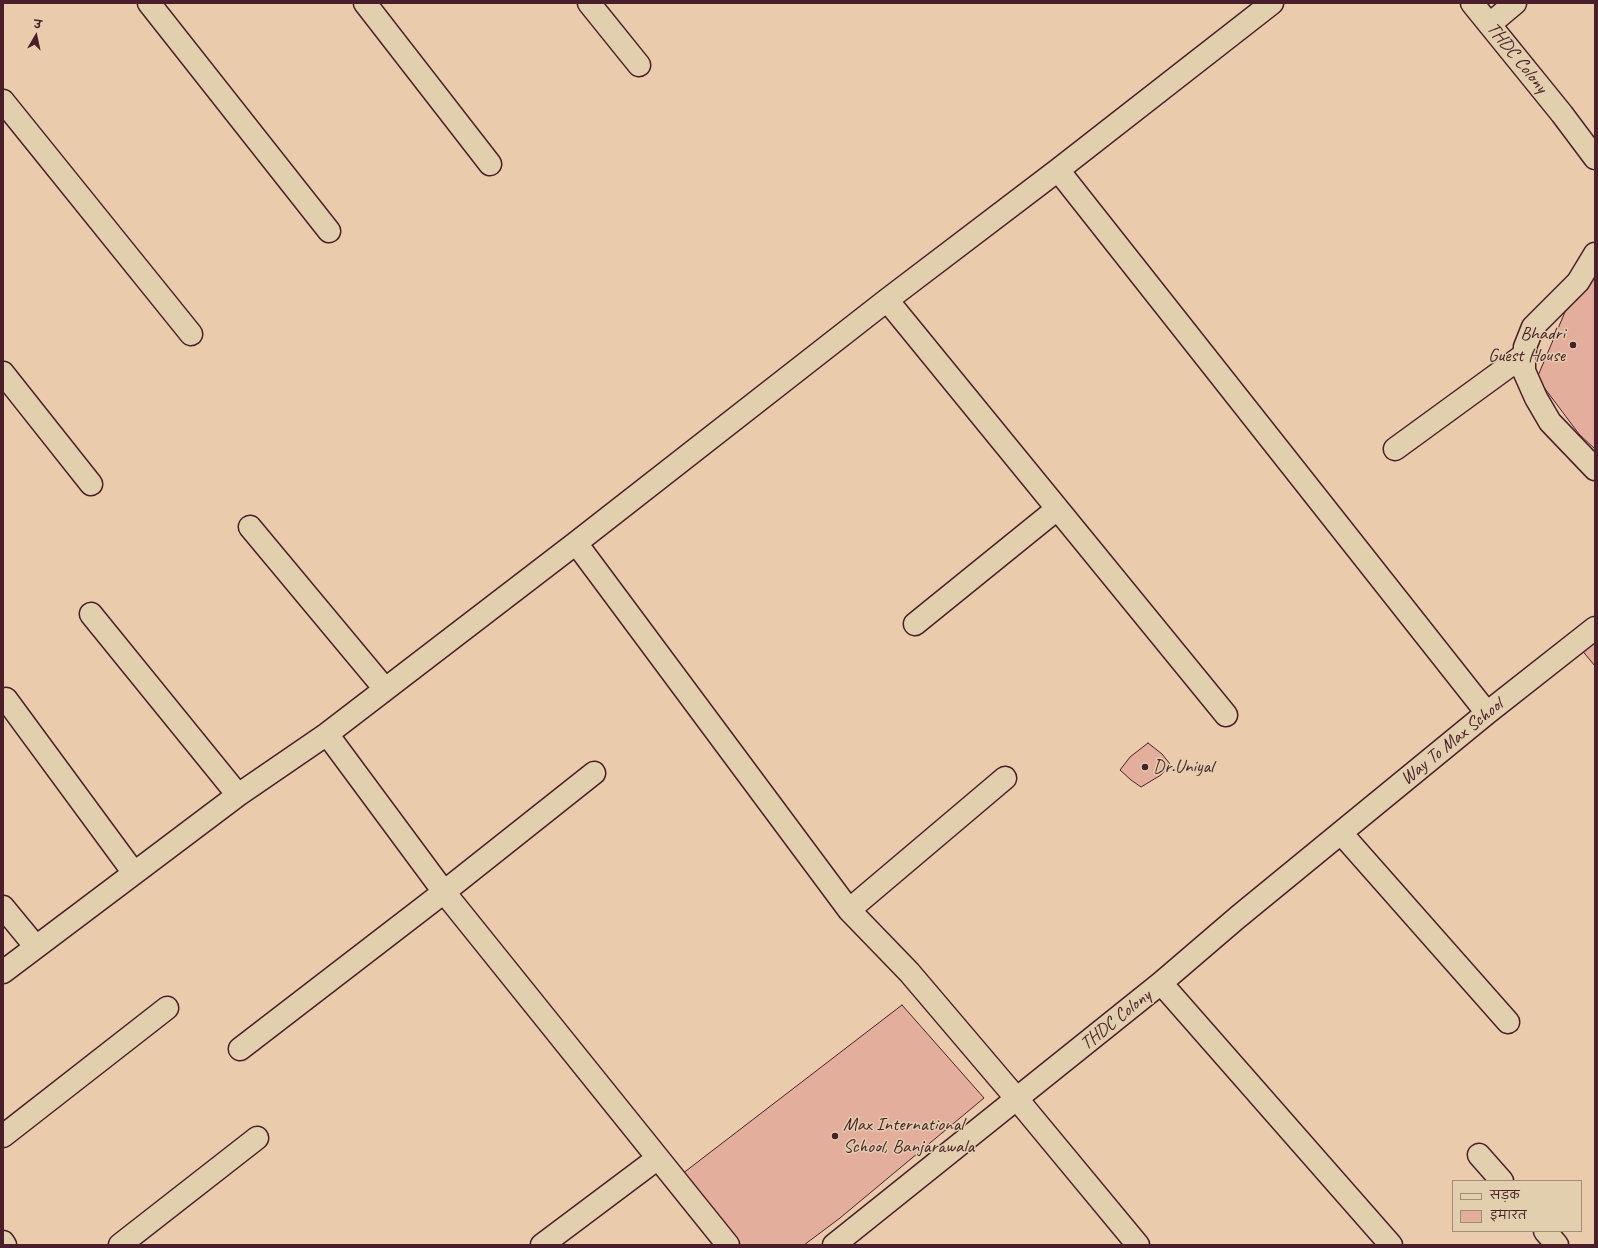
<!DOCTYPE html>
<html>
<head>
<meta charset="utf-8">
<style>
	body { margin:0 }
	#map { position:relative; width:1598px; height:1248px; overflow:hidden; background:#eaccad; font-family:Caveat,"Playpen Sans Deva",sans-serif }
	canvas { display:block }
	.frame { position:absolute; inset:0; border:4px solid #4a1f2b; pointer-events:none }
	.legend { position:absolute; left:1452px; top:1180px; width:130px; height:52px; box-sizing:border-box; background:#e2cfad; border:1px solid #a58979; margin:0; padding:5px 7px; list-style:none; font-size:12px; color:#4a1f2b }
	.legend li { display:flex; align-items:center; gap:8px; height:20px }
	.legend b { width:20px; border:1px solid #a58979 }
	.north { position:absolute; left:16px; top:16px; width:40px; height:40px; -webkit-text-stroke:3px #e2cfad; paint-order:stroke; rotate:9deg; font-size:11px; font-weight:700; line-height:16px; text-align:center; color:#4a1f2b }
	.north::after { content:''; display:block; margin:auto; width:14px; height:18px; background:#4a1f2b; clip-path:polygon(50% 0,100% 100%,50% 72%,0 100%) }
</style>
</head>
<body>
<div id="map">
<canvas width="1598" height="1248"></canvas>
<div class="frame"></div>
<ul class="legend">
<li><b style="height:5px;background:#e2cfad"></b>सड़क</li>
<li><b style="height:11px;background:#e3ae9c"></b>इमारत</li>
</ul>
<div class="north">उ</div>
</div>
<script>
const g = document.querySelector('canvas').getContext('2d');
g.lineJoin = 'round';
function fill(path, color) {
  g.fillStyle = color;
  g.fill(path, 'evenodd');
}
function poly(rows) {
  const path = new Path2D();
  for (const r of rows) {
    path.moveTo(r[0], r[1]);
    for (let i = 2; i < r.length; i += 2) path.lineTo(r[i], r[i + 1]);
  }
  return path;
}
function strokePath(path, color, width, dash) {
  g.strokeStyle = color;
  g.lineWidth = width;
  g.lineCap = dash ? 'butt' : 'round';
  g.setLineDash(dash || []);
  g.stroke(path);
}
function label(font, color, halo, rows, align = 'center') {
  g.font = font + ' Caveat,sans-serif';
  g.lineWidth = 3;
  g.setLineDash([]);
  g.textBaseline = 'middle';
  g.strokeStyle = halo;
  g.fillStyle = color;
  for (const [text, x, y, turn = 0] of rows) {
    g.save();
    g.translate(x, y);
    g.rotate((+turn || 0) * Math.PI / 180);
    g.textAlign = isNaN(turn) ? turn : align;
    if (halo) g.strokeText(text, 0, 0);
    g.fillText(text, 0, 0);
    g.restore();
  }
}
const building = poly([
	[1595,276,1595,449,1579,434,1537,378,1565,312,1595,276],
	[1595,637,1595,666,1580,648,1595,637],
	[1148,743,1162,754,1170,764,1161,775,1141,787,1131,780,1120,770,1130,757,1148,743],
	[902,1005,984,1098,840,1218,804,1245,733,1245,682,1174,902,1005]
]);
const minor = poly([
	[149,3,329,231],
	[365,3,490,164],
	[589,3,639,65],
	[1490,24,1515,3],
	[3,101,191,334],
	[1058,170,1487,713],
	[887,300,1226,715],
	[3,373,91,484],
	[1395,449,1524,355],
	[250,527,385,689],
	[576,543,849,910,909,972,1017,1099,1138,1245],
	[91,614,238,795],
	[915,624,1057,509],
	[6,699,134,873],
	[327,734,444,892,728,1245],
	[1341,833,1508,1022],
	[3,907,36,947],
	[849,910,1005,778],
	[3,972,238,795,327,734,576,543,887,300,1058,170,1272,3],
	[1161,983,1391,1245],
	[240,1049,444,892,594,773],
	[3,1136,167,1008],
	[1479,1155,1502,1181],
	[1545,1231,1557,1245],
	[3,1242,5,1245],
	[120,1245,257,1138],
	[542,1245,658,1158],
	[834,1245,1161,983,1238,917,1487,713,1595,628]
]);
const tertiary = poly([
	[1472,3,1562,114,1595,158],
	[1595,254,1578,282,1533,327,1525,347,1524,362,1524,371,1536,398,1550,422,1595,469]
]);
const markers = [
	[1573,345,4,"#4a1f2b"],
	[1145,767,4,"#4a1f2b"],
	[835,1136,4,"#4a1f2b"]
];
const streetNames = [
	["THDC Colony",1517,58,51],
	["Way To Max School",1452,742,-39],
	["THDC Colony",1116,1020,-39]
];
const poiNames = [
	["Bhadri",1565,334,"right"],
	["Guest House",1565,356,"right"],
	["Dr.Uniyal",1153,767],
	["Max International",843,1125],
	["School, Banjarawala",843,1147]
];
fill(building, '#e3ae9c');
strokePath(building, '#4a1f2b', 1);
strokePath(minor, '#4a1f2b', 25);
strokePath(tertiary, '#4a1f2b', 25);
strokePath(minor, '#e2cfad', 22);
strokePath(tertiary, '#e2cfad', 22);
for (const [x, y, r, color] of markers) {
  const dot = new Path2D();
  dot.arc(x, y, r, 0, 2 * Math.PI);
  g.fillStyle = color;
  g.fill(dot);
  strokePath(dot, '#e2cfad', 1.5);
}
label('19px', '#4a1f2b', '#e2cfad', streetNames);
label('19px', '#4a1f2b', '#e2cfad', poiNames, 'left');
</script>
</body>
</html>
